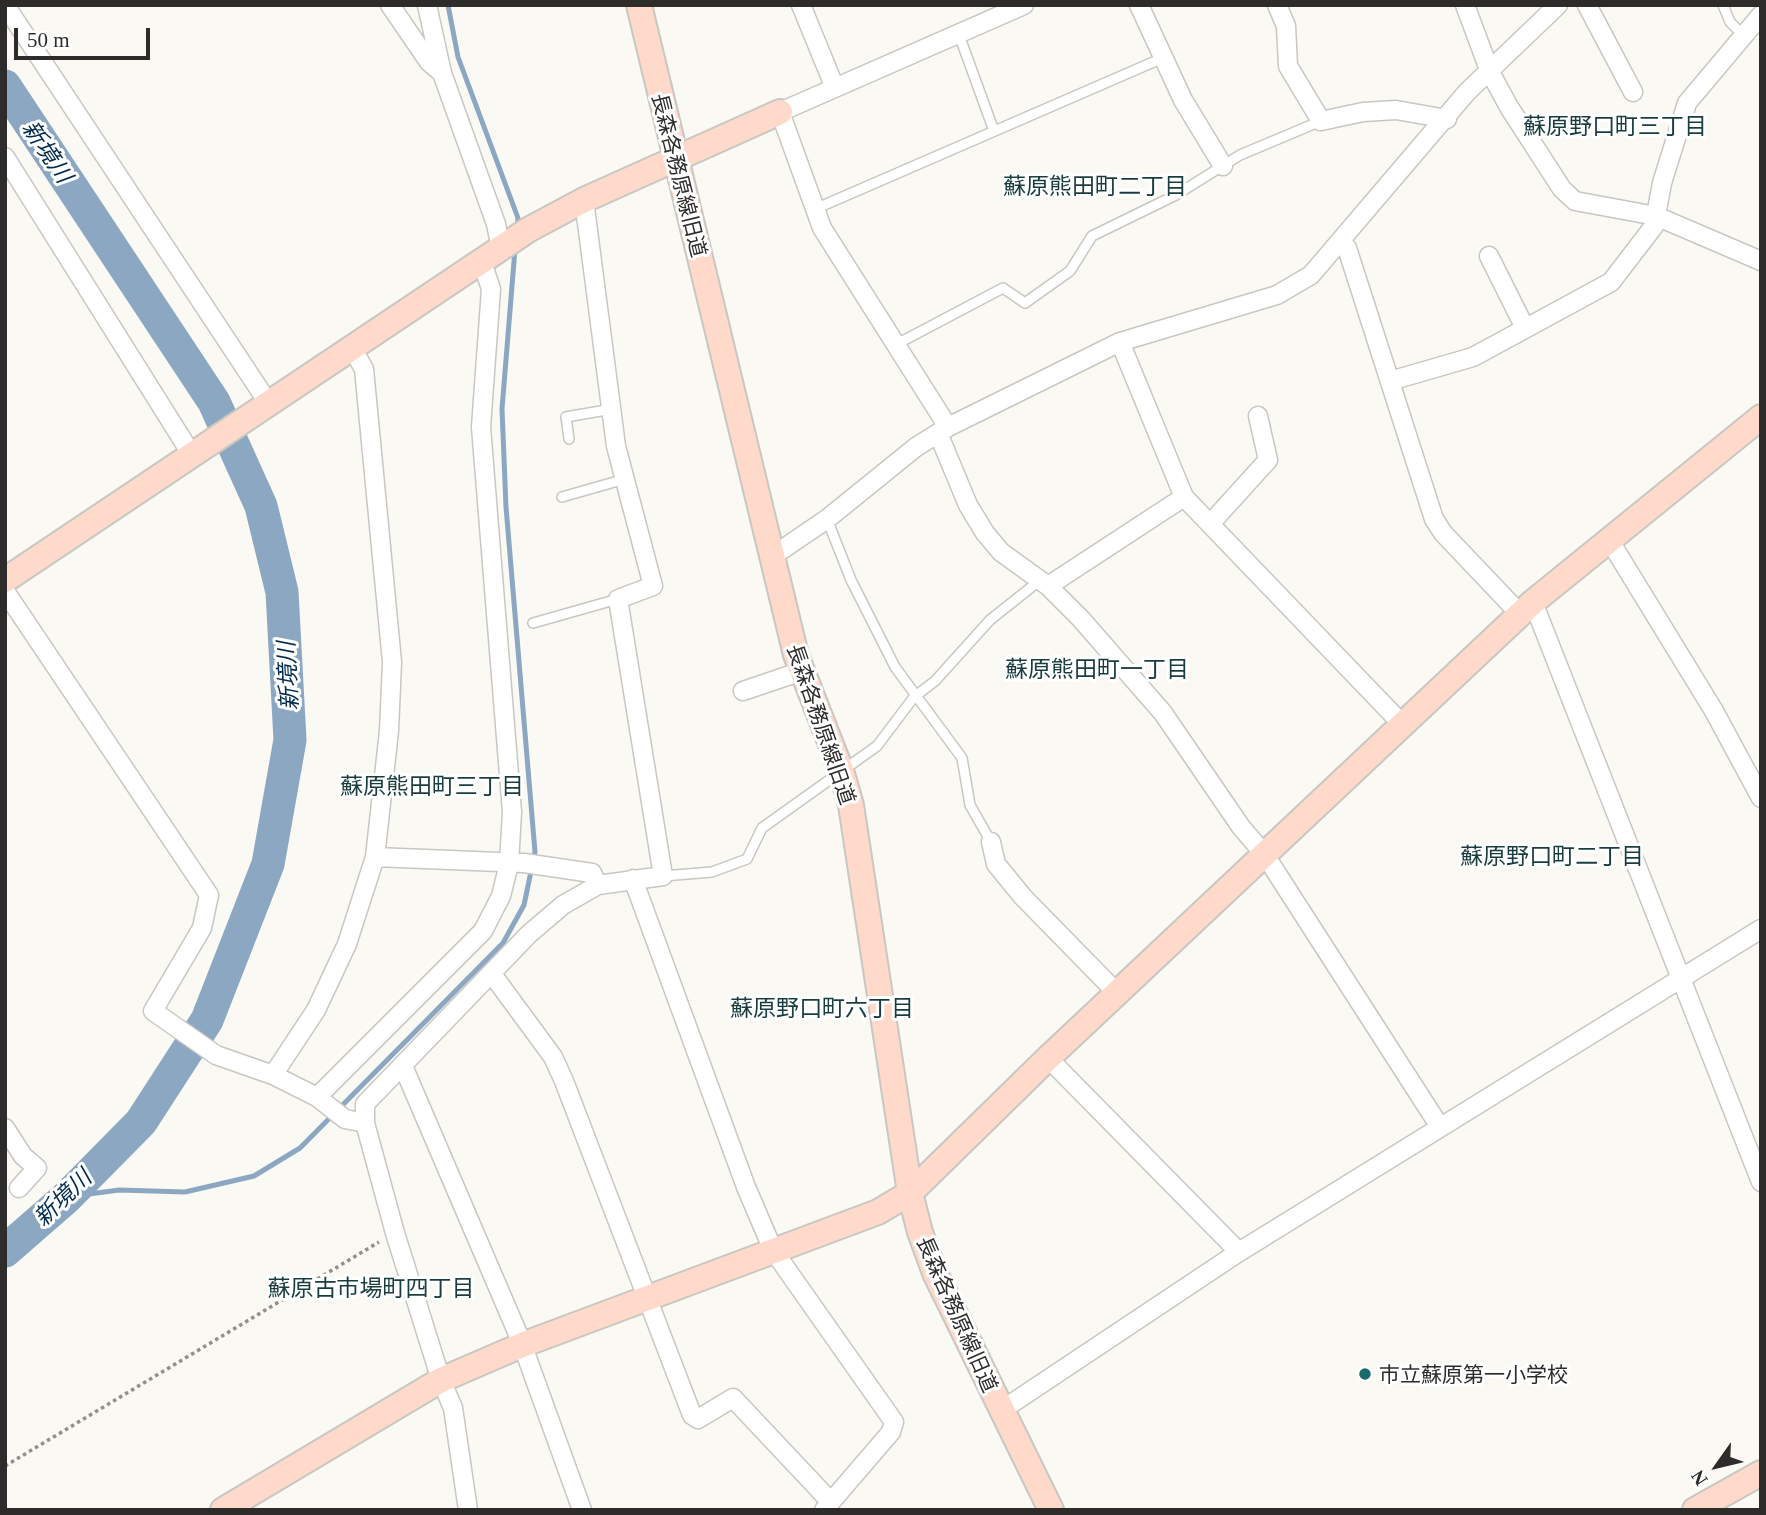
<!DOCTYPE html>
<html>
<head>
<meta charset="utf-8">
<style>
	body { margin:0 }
	#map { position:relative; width:1766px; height:1515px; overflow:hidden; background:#faf9f4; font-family:Georgia,serif }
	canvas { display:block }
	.frame { position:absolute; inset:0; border:7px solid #2d2c2b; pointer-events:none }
	.north { position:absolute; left:1682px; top:1431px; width:70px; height:70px; -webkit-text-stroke:5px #fff; paint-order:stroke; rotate:236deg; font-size:19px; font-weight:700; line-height:28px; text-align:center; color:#2d2c2b }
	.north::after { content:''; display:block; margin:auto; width:24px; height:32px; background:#2d2c2b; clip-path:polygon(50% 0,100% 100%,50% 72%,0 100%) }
	.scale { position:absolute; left:14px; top:28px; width:136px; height:32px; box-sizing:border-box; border:4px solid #2d2c2b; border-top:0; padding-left:9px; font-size:21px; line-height:24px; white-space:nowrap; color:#2d2c2b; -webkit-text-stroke:5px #fff; paint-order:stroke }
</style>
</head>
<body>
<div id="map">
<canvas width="1766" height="1515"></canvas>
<div class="frame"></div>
<div class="north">N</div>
<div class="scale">50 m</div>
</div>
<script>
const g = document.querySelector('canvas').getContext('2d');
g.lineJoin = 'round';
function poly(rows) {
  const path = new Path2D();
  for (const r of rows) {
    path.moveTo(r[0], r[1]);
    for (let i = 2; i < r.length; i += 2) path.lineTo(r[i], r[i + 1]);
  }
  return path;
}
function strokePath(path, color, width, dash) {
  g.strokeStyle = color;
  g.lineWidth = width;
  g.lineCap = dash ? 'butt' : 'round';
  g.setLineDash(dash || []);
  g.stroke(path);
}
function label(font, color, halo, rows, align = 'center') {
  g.font = font + ' Georgia,"Noto Sans JP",serif';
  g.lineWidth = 6;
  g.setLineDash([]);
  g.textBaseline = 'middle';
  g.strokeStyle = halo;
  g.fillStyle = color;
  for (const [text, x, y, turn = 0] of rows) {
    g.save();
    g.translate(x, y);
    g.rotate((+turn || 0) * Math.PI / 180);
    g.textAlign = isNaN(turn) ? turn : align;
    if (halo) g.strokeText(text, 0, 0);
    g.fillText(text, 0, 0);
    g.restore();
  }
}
const stream = poly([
	[448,5,458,57,518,218,517,228],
	[67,1197,119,1190,185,1192,254,1176,300,1148,503,943,524,905,535,852,506,507,502,409,515,249]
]);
const river = poly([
	[5,86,214,402,261,506,282,592,290,740,268,864,207,1020,141,1122,67,1197,5,1251]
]);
const path = poly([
	[5,1466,379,1242]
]);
const lane = poly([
	[1723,5,1730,22,1744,36],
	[958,32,994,131],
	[815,209,1165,57],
	[895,345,1003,288,1025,303,1070,271,1092,236,1176,195,1240,155,1321,121],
	[569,439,566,417,612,409],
	[562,497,625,479],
	[827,519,851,580,895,667,962,758,970,805,991,842],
	[533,623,618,599],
	[663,876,712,872,747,859,762,828,877,746,914,697,935,681,990,620,1039,581]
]);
const street = poly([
	[5,5,269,404],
	[390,5,429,62,442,73,427,5],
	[801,5,835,88],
	[1139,5,1183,100,1223,166],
	[1277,5,1286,26,1288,66,1321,121,1363,112,1396,110,1447,119],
	[1465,5,1490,72,1509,107,1562,189,1575,201,1656,216,1761,261],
	[1587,5,1633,92],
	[442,73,496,224,501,249],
	[5,157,192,455],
	[1341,243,1347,248,1434,519,1443,533,1520,614],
	[1489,256,1525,328],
	[1120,342,1184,497,1402,724],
	[1390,381,1473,357,1611,282,1654,226,1662,183,1687,103,1761,15],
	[948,427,822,228,780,112,1024,5],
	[938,433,968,505,985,533,1001,552,1048,586,1081,619,1163,713,1241,827,1265,855,1440,1127],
	[1210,524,1268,460,1258,416],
	[1608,538,1714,711,1761,798],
	[770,553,780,551,827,519,916,447,948,427,1120,342,1277,295,1311,275,1467,92,1558,5],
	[1048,586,1184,497],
	[5,591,209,895,202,928,153,1011,216,1055,273,1075,317,1097,345,1119,365,1123],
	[1533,602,1761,1182],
	[743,691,802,671],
	[991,842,996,864,1023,897,1117,993],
	[375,857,524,863,592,873,598,885],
	[633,879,746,1187,773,1250,894,1422,891,1432,824,1510],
	[492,974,553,1057,564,1081,692,1415,698,1419,733,1398,830,1501],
	[1048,1058,1239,1252],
	[403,1066,521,1341,582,1510],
	[273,1075,316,1010,347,944,375,857,389,731,392,662,364,369,352,348],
	[317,1097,483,931,501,896,509,864,512,812,481,427,491,289,482,262],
	[5,1128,23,1156,37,1168,19,1188],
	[1002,1410,1239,1252,1761,929],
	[468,1510,453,1408,441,1380,395,1233,365,1123,365,1104,529,934,563,905,598,885,663,876,618,599,653,586,616,446,584,200]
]);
const secondary = poly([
	[639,5,796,655,841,770,851,805,910,1193,920,1232,935,1273,1051,1510],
	[5,580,528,230,584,200,780,112],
	[223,1510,441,1380,522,1345,878,1212,910,1193,1048,1058,1533,602,1761,417],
	[1695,1510,1761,1473]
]);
const markers = [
	[1365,1374,7,"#1c696e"]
];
const streetNames = [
	["長森各務原線旧道",680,175,76],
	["長森各務原線旧道",822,724,71],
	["長森各務原線旧道",958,1314,66]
];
const poiNames = [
	["市立蘇原第一小学校",1379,1374]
];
const neighbourhoodNames = [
	["蘇原野口町三丁目",1615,125],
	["蘇原熊田町二丁目",1095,185],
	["蘇原熊田町一丁目",1097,668],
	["蘇原熊田町三丁目",432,785],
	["蘇原野口町二丁目",1552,855],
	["蘇原野口町六丁目",822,1007],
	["蘇原古市場町四丁目",371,1287]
];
const waterNames = [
	["新境川",48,151,56],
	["新境川",287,676,-93],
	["新境川",62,1197,-44]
];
strokePath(stream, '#8ca7c1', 5);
strokePath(river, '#8ca7c1', 33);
strokePath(lane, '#c8c7c2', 12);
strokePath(street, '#c8c7c2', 21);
strokePath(secondary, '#c8c7c2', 28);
strokePath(path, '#908f8c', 3.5, [3.5, 3.5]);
strokePath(lane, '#fff', 9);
strokePath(street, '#fff', 18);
strokePath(secondary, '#ffd9ca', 24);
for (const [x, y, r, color] of markers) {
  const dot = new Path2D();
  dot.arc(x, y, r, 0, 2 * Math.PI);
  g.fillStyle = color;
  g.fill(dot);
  strokePath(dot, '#fff', 2.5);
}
label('21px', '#2d2c2b', '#fff', streetNames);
label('21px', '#2d2c2b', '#fff', poiNames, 'left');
label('23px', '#193c3e', '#fff', neighbourhoodNames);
label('italic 23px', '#002b4e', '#fff', waterNames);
</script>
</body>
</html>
